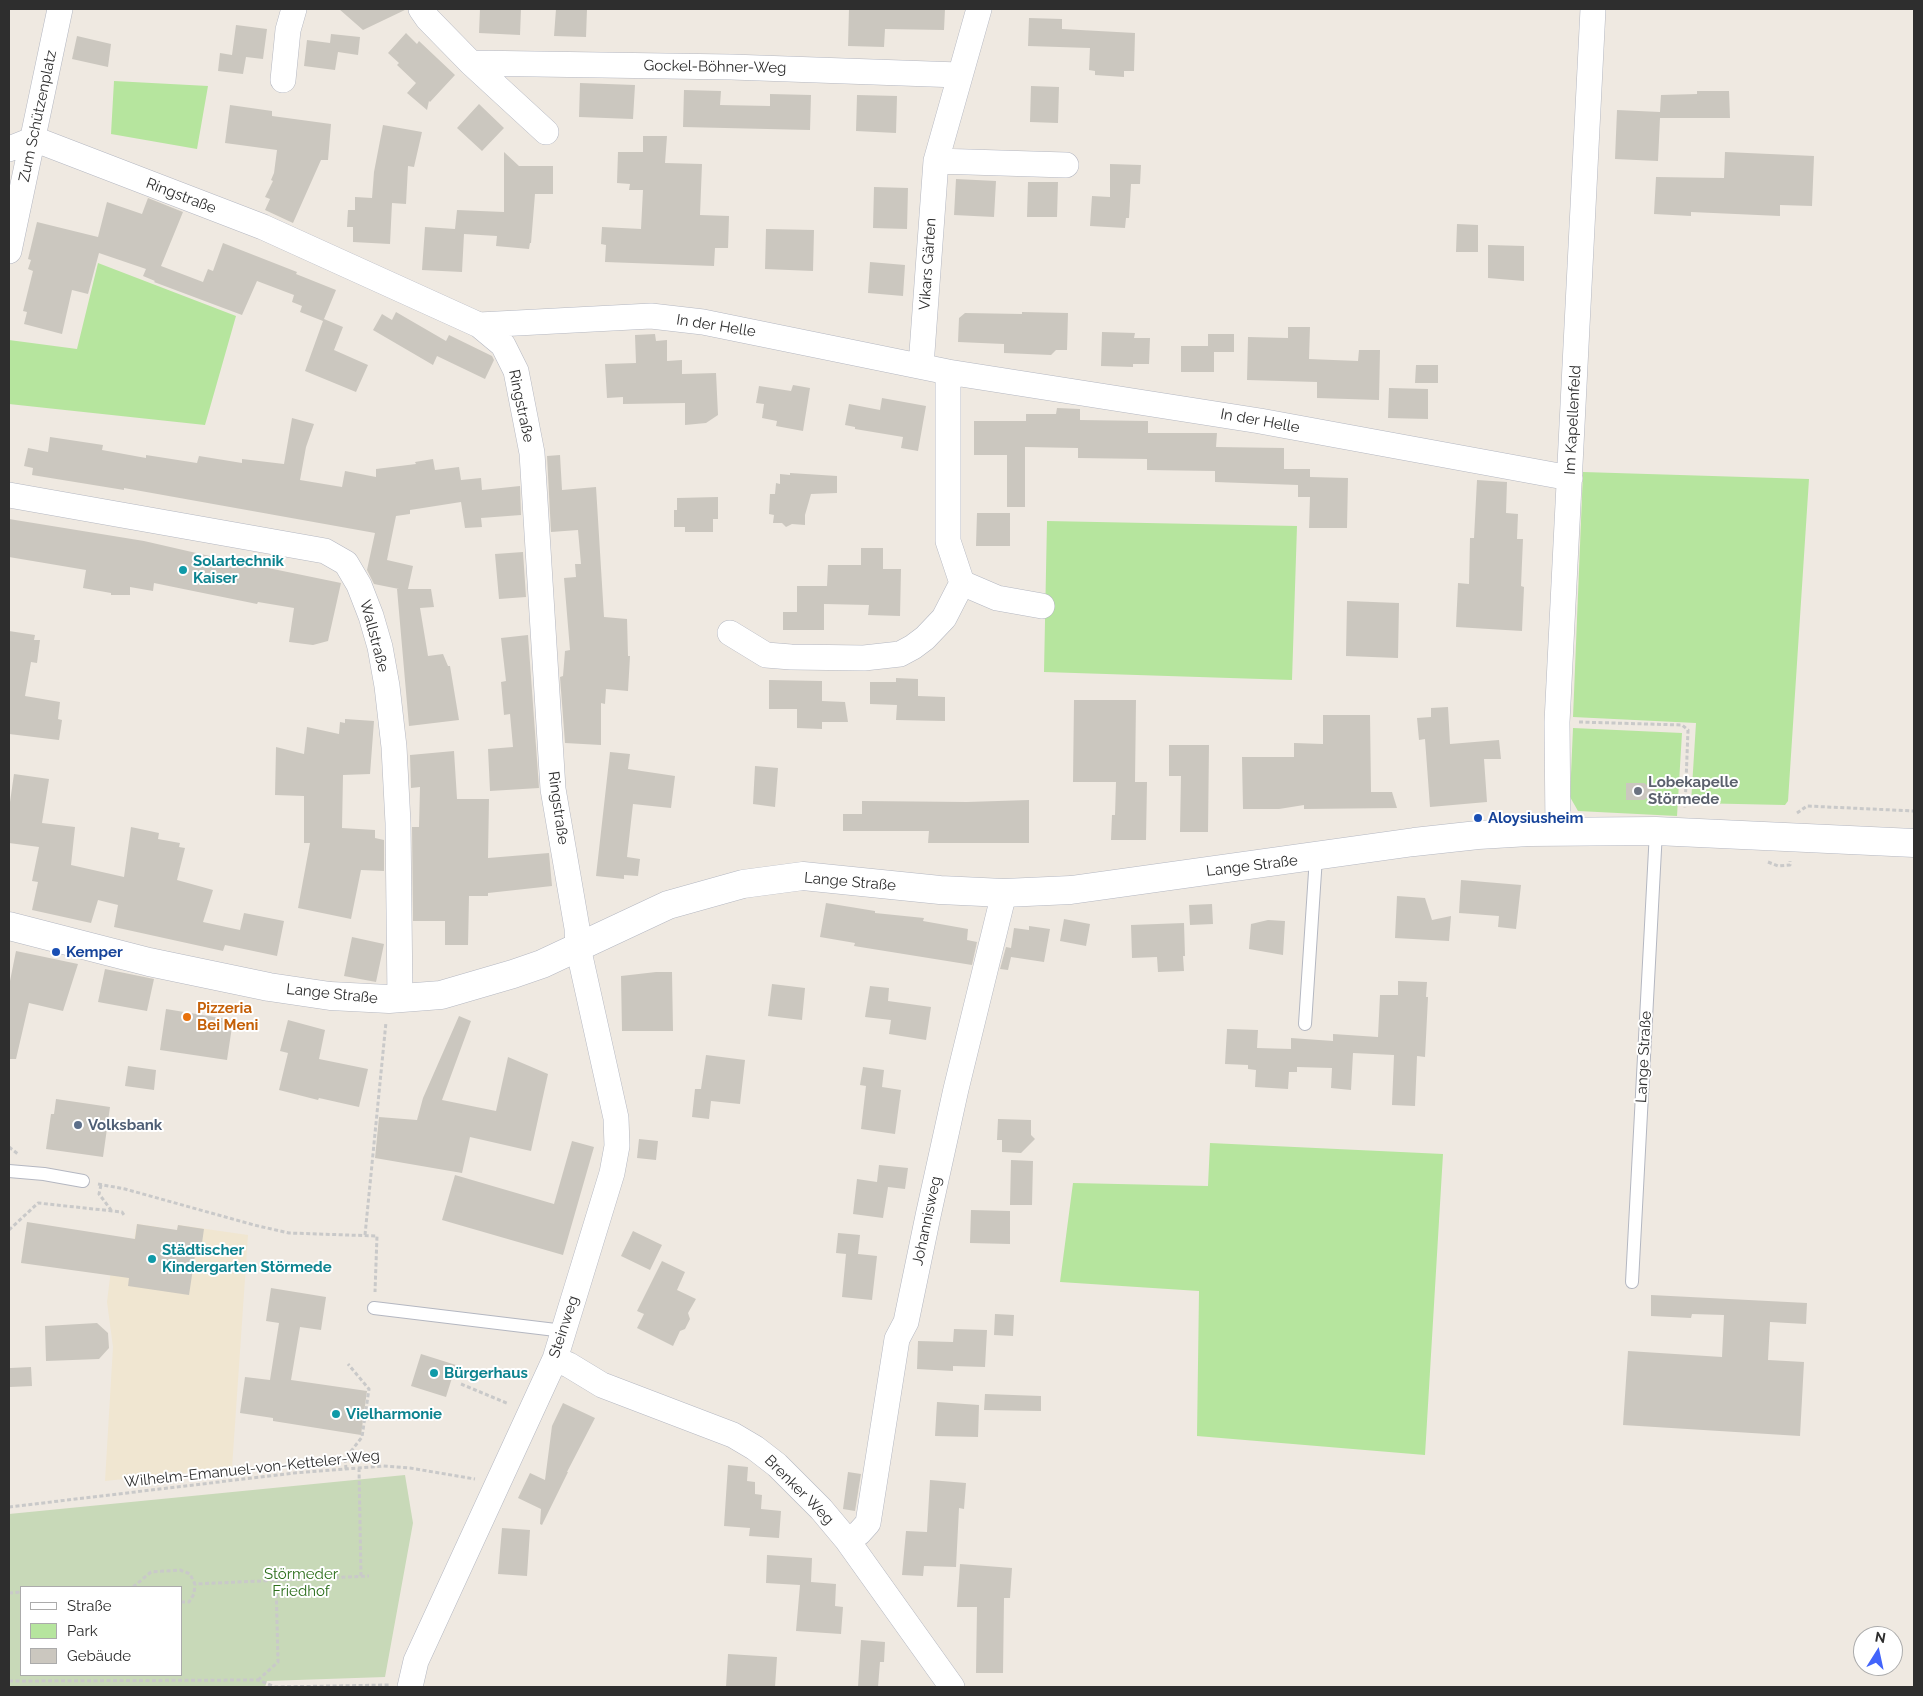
<!DOCTYPE html>
<html>
<head>
<meta charset="utf-8">
<style>
	body { margin:0 }
	#map { position:relative; width:1923px; height:1696px; overflow:hidden; background:#efe9e1; font-family:Raleway,sans-serif }
	canvas { display:block }
	.frame { position:absolute; inset:0; border:10px solid #2e2e2e; pointer-events:none }
	.legend { position:absolute; left:20px; top:1586px; width:162px; height:90px; box-sizing:border-box; background:#fff; border:1px solid #ababab; margin:0; padding:6px 9px; list-style:none; font-size:15px; color:#2e2e2e }
	.legend li { display:flex; align-items:center; gap:10px; height:25px }
	.legend b { width:25px; border:1px solid #ababab }
	.north { position:absolute; left:1853px; top:1626px; width:50px; height:50px; box-sizing:border-box; background:#fff; border:1px solid #ababab; border-radius:50%; rotate:10deg; font-size:14px; font-weight:700; line-height:20px; text-align:center; color:#2e2e2e }
	.north::after { content:''; display:block; margin:auto; width:18px; height:22px; background:#4264fb; clip-path:polygon(50% 0,100% 100%,50% 72%,0 100%) }
</style>
</head>
<body>
<div id="map">
<canvas width="1923" height="1696"></canvas>
<div class="frame"></div>
<ul class="legend">
<li><b style="height:6px;background:#fff"></b>Straße</li>
<li><b style="height:14px;background:#b6e59e"></b>Park</li>
<li><b style="height:14px;background:#cbc7bf"></b>Gebäude</li>
</ul>
<div class="north">N</div>
</div>
<script>
const g = document.querySelector('canvas').getContext('2d');
g.lineJoin = 'round';
function fill(path, color) {
  g.fillStyle = color;
  g.fill(path, 'evenodd');
}
function poly(rows) {
  const path = new Path2D();
  for (const r of rows) {
    path.moveTo(r[0], r[1]);
    for (let i = 2; i < r.length; i += 2) path.lineTo(r[i], r[i + 1]);
  }
  return path;
}
function strokePath(path, color, width, dash) {
  g.strokeStyle = color;
  g.lineWidth = width;
  g.lineCap = dash ? 'butt' : 'round';
  g.setLineDash(dash || []);
  g.stroke(path);
}
function label(font, color, halo, rows, align = 'center') {
  g.font = font + ' Raleway,sans-serif';
  g.lineWidth = 4;
  g.setLineDash([]);
  g.textBaseline = 'middle';
  g.strokeStyle = halo;
  g.fillStyle = color;
  for (const [text, x, y, turn = 0] of rows) {
    g.save();
    g.translate(x, y);
    g.rotate((+turn || 0) * Math.PI / 180);
    g.textAlign = isNaN(turn) ? turn : align;
    if (halo) g.strokeText(text, 0, 0);
    g.fillText(text, 0, 0);
    g.restore();
  }
}
const education = poly([
	[137,1224,158,1227,176,1238,178,1225,248,1235,232,1468,105,1481,113,1347,107,1302,115,1237,134,1240]
]);
const green = poly([
	[114,81,208,86,197,149,111,134],
	[98,263,236,316,205,425,9,404,9,340,77,349],
	[1583,472,1809,479,1788,801,1785,805,1691,803,1696,723,1573,717],
	[1047,521,1297,526,1292,680,1044,672],
	[1573,728,1682,733,1677,816,1578,811,1570,797],
	[1210,1143,1443,1154,1425,1455,1197,1436,1199,1291,1060,1282,1073,1183,1208,1186]
]);
const cemetery = poly([
	[405,1475,413,1523,385,1677,267,1681,265,1687,9,1687,9,1514],
	[21,1587,181,1587,181,1675,21,1675]
]);
const building = poly([
	[339,9,407,9,363,30],
	[480,9,521,9,520,35,479,33],
	[556,9,587,9,586,37,554,36],
	[849,9,945,9,944,30,885,29,884,47,848,46],
	[1029,18,1062,19,1062,29,1135,33,1134,71,1124,71,1124,77,1095,75,1095,71,1089,70,1090,48,1028,46],
	[236,25,267,29,263,59,246,57,243,74,218,71,220,53,232,55],
	[406,33,417,44,419,41,455,75,430,102,429,101,427,110,407,93,416,83,397,65,399,63,388,53],
	[331,34,360,37,358,55,338,52,335,70,304,66,307,40,330,43],
	[77,36,111,44,108,67,72,59],
	[580,83,635,85,633,119,579,117],
	[1031,86,1059,87,1058,123,1030,122],
	[684,90,721,91,720,105,770,106,770,94,811,95,810,130,683,127],
	[1697,91,1729,91,1730,118,1660,118,1658,161,1615,159,1617,110,1660,112,1661,95,1697,94],
	[857,95,897,96,896,133,856,131],
	[479,104,504,128,482,151,457,128],
	[230,105,272,111,272,116,331,124,328,160,321,160,293,223,265,210,270,199,265,197,273,181,271,180,274,173,277,150,225,143],
	[383,125,422,132,414,167,408,166,406,204,392,203,390,244,353,242,353,227,347,227,348,210,355,210,355,197,372,198,374,172],
	[643,136,667,136,665,163,702,164,700,215,729,216,728,248,715,248,714,266,605,262,606,245,601,244,602,227,641,229,643,190,629,190,630,184,617,183,618,152,643,152],
	[504,152,519,166,553,166,553,194,535,194,531,243,530,243,529,249,496,246,497,236,464,234,462,272,422,270,425,227,455,229,457,210,504,212],
	[1725,152,1814,156,1812,206,1780,205,1780,216,1691,212,1691,216,1654,214,1656,177,1724,178],
	[1110,164,1141,165,1140,184,1131,184,1129,218,1126,218,1125,228,1090,226,1092,196,1110,197],
	[956,179,996,181,994,217,954,215],
	[1028,182,1058,182,1057,217,1027,217],
	[874,187,908,188,907,229,873,228],
	[148,198,183,212,161,266,203,282,208,269,213,271,223,243,297,272,296,274,336,290,324,319,343,327,334,350,368,365,356,392,305,371,323,321,300,312,302,306,292,302,294,295,257,281,242,315,154,282,155,281,143,276,146,269,99,253,88,294,72,290,62,334,24,324,27,312,23,311,33,271,28,269,31,260,28,259,37,222,98,237,107,202,142,214],
	[1457,224,1478,225,1478,252,1456,252],
	[766,229,814,230,813,271,765,269],
	[1488,245,1524,246,1524,281,1488,278],
	[870,262,905,265,903,296,868,293],
	[396,312,446,341,449,335,492,356,494,360,485,379,437,356,433,365,373,330,382,314,392,320],
	[1022,312,1068,313,1067,350,1056,350,1051,355,1004,353,1004,344,958,342,959,318,965,313,1022,314],
	[1288,327,1310,327,1309,359,1358,361,1359,350,1380,350,1379,400,1317,398,1317,382,1247,380,1248,337,1288,338],
	[1102,332,1135,333,1134,338,1150,338,1149,364,1133,364,1133,367,1101,366],
	[655,334,656,341,667,340,667,361,682,360,682,374,716,373,718,415,706,423,685,425,685,403,623,404,623,397,607,398,605,364,636,363,635,335],
	[1208,334,1234,334,1234,352,1214,352,1214,372,1181,372,1181,346,1208,346],
	[1416,365,1438,365,1438,383,1415,383],
	[793,385,810,388,803,431,776,426,777,421,762,418,764,404,756,403,759,386,791,391],
	[1389,388,1428,389,1428,419,1388,418],
	[882,398,926,406,918,451,901,448,903,437,855,429,855,427,845,425,849,404,880,410],
	[1057,408,1080,409,1080,420,1148,421,1148,433,1217,433,1216,447,1284,448,1284,469,1310,469,1310,477,1348,478,1347,528,1309,528,1310,497,1298,497,1298,485,1215,482,1215,471,1147,470,1147,459,1078,458,1078,448,1025,447,1025,507,1007,507,1007,455,974,455,974,421,1026,421,1026,414,1056,414],
	[292,418,314,424,306,447,300,480,342,487,345,471,376,477,376,469,416,464,415,462,433,459,435,470,459,467,461,480,481,478,482,490,520,486,521,515,481,518,482,527,465,528,461,502,410,510,410,514,396,516,387,560,413,566,408,589,431,589,434,607,420,608,428,656,443,654,448,666,450,666,459,720,409,726,397,589,399,589,374,584,367,570,375,533,124,488,124,490,32,475,33,468,24,466,28,448,48,452,50,437,103,445,102,450,146,458,146,455,197,463,199,456,242,463,242,459,284,464],
	[560,455,562,490,596,487,604,617,627,619,628,656,630,656,628,691,606,689,605,704,601,703,601,745,565,743,560,677,563,676,565,651,570,650,564,578,576,577,575,564,581,564,578,530,551,532,547,456],
	[790,473,837,476,837,493,811,494,805,515,805,525,792,524,786,527,782,523,773,523,774,515,769,514,770,494,775,494,776,483,780,484,780,474,790,475],
	[1477,480,1507,482,1506,513,1518,514,1517,539,1523,539,1521,586,1524,587,1522,631,1456,627,1458,583,1469,584,1470,538,1474,538],
	[718,497,718,519,713,519,713,532,685,532,685,527,674,527,674,510,677,510,677,498],
	[977,513,1010,513,1010,546,976,546],
	[9,519,144,541,205,555,341,583,328,641,313,645,289,642,294,608,258,602,257,604,154,583,153,591,130,587,130,595,111,595,111,593,83,588,86,570,9,557],
	[861,548,883,548,883,569,901,569,900,616,868,615,869,605,824,604,824,630,783,630,783,612,797,612,797,586,827,586,828,565,861,565],
	[523,552,526,597,499,599,495,554],
	[1347,601,1399,603,1398,658,1346,656],
	[9,631,35,635,34,640,40,640,37,663,31,662,25,696,60,702,58,719,62,720,59,740,9,734],
	[528,635,539,788,490,791,488,749,513,747,510,714,504,715,501,682,506,681,501,638],
	[896,678,918,679,918,696,945,697,945,721,896,720,897,705,870,704,870,682,896,682],
	[769,680,822,681,822,701,845,702,848,722,822,722,822,729,797,728,797,709,769,709],
	[1074,700,1136,700,1135,782,1147,782,1146,840,1111,840,1112,815,1115,815,1116,782,1073,782],
	[1448,707,1450,744,1499,740,1501,759,1484,759,1487,802,1430,807,1425,739,1419,740,1417,718,1431,717,1431,708],
	[1323,715,1370,715,1371,792,1392,792,1397,808,1304,809,1304,805,1279,809,1243,809,1242,757,1294,757,1294,743,1323,744],
	[345,719,374,721,370,774,343,775,342,828,375,830,375,838,384,840,384,871,361,870,351,919,298,908,310,843,304,843,304,796,275,795,276,747,304,754,307,727,339,734,340,722,345,723],
	[1169,745,1209,745,1208,832,1180,832,1181,776,1169,776],
	[454,751,457,799,489,799,488,858,549,853,552,886,488,893,488,896,469,896,468,945,445,945,445,921,413,921,412,827,419,827,420,787,411,788,410,755],
	[610,752,630,754,628,769,675,776,671,808,633,804,627,857,640,859,638,876,624,875,624,879,596,876],
	[755,766,778,768,775,807,753,804],
	[14,774,49,779,42,823,75,827,71,865,124,877,131,827,159,833,158,839,180,843,179,847,185,848,177,880,213,890,203,922,240,930,244,913,284,921,277,956,225,945,223,951,114,927,118,905,98,900,91,923,32,910,38,882,32,881,39,847,9,843,9,809],
	[1626,783,1644,783,1656,791,1644,800,1626,800],
	[1029,800,1029,843,928,843,929,831,843,831,843,814,862,814,862,801,967,802],
	[1461,880,1521,885,1516,929,1498,927,1499,916,1459,913],
	[1397,896,1425,898,1432,920,1451,916,1449,941,1395,938],
	[826,903,875,911,875,913,924,918,923,921,968,929,967,940,977,942,972,965,854,946,855,943,820,937],
	[1212,904,1213,924,1190,925,1189,905],
	[1064,919,1090,924,1086,946,1060,941],
	[1268,920,1285,921,1283,955,1249,949,1251,924],
	[1184,923,1185,956,1183,956,1184,971,1158,972,1157,957,1132,958,1131,925],
	[1029,926,1050,929,1044,962,1011,957,1008,970,1000,969,1006,947,1011,948,1014,928,1029,930],
	[352,937,384,944,376,982,344,976],
	[16,951,78,964,63,1011,29,1003,16,1059,9,1059,9,986],
	[105,969,154,979,147,1011,98,1002],
	[656,972,672,972,673,1031,622,1031,621,976],
	[1398,981,1427,982,1426,997,1428,997,1425,1057,1417,1056,1415,1106,1392,1105,1394,1055,1353,1053,1351,1090,1331,1088,1332,1068,1297,1067,1297,1072,1289,1072,1288,1089,1255,1087,1256,1070,1248,1069,1248,1065,1225,1064,1227,1029,1258,1030,1257,1048,1291,1049,1291,1038,1333,1041,1333,1034,1378,1037,1380,995,1398,995],
	[772,984,805,988,802,1020,768,1016],
	[870,986,889,988,888,1001,931,1007,926,1040,889,1034,891,1020,865,1017],
	[166,1009,233,1020,227,1060,160,1050],
	[459,1016,471,1021,442,1100,496,1111,508,1057,548,1074,531,1151,470,1137,462,1173,375,1158,379,1117,417,1120,423,1098],
	[288,1020,325,1030,319,1059,368,1069,359,1107,319,1098,318,1100,279,1090,288,1053,280,1051],
	[706,1055,745,1060,740,1104,711,1101,709,1119,692,1117,695,1089,701,1089],
	[128,1066,156,1070,154,1090,125,1086],
	[863,1067,884,1070,882,1087,901,1090,895,1134,861,1129,866,1086,860,1085],
	[56,1099,110,1107,103,1157,46,1149,51,1114,54,1114],
	[998,1119,1031,1120,1031,1135,1035,1139,1021,1153,1002,1152,1002,1140,997,1140],
	[639,1139,658,1141,656,1160,637,1158],
	[572,1141,594,1147,563,1255,442,1220,455,1175,554,1204],
	[1011,1160,1033,1161,1032,1205,1010,1205],
	[879,1165,908,1168,905,1189,888,1187,883,1218,853,1214,857,1179,877,1182],
	[971,1210,1010,1211,1010,1244,970,1243],
	[27,1222,135,1239,137,1224,177,1230,178,1225,204,1229,201,1250,196,1249,189,1295,128,1286,129,1278,21,1263],
	[633,1231,662,1245,650,1270,621,1256],
	[838,1233,860,1235,858,1254,877,1256,872,1300,842,1297,846,1254,836,1253],
	[662,1261,685,1272,677,1290,696,1299,688,1313,690,1319,685,1329,680,1331,673,1346,637,1328,644,1314,637,1311],
	[271,1288,326,1297,321,1330,300,1327,291,1380,367,1391,361,1435,273,1421,273,1418,240,1413,245,1377,270,1380,279,1323,266,1321],
	[1651,1295,1807,1303,1806,1324,1770,1322,1768,1360,1804,1362,1800,1436,1623,1425,1628,1351,1722,1357,1724,1315,1692,1314,1691,1318,1651,1316],
	[995,1314,1014,1315,1013,1336,994,1335],
	[97,1323,108,1333,109,1348,99,1359,46,1361,45,1326],
	[954,1329,987,1330,985,1367,953,1366,953,1371,917,1369,918,1341,953,1342],
	[421,1354,456,1365,446,1397,411,1386],
	[31,1367,32,1386,10,1387,10,1368],
	[985,1394,1041,1396,1041,1411,984,1410],
	[937,1402,979,1405,978,1437,935,1436],
	[563,1403,595,1418,567,1472,568,1472,542,1525,540,1524,541,1509,518,1498,530,1473,545,1480,552,1426],
	[728,1465,748,1467,747,1481,755,1482,755,1494,762,1495,761,1509,781,1511,779,1538,749,1536,750,1528,724,1526],
	[848,1472,861,1474,855,1511,843,1509],
	[930,1480,966,1483,964,1509,959,1508,956,1567,924,1566,923,1576,902,1575,906,1531,927,1532],
	[502,1528,530,1530,527,1576,498,1574],
	[767,1555,812,1558,811,1582,836,1584,835,1606,843,1607,841,1634,796,1631,800,1585,766,1583],
	[960,1564,1012,1568,1010,1598,1004,1598,1003,1673,976,1673,977,1607,957,1607],
	[861,1640,885,1642,884,1662,880,1662,878,1687,858,1687],
	[728,1654,777,1657,775,1687,726,1687]
]);
const path = poly([
	[1579,722,1682,725,1688,730,1685,808],
	[1797,813,1807,806,1914,811],
	[1768,862,1778,866,1790,865,1790,861],
	[9,1147,18,1154],
	[98,1184,125,1189,254,1225,289,1233,377,1236,375,1292],
	[101,1185,99,1194,111,1210],
	[9,1230,38,1203,122,1212,124,1215],
	[365,1235,386,1022],
	[461,1384,509,1404],
	[359,1468,361,1577],
	[346,1469,345,1459,362,1437,369,1389,348,1364],
	[9,1507,294,1473,383,1466,410,1468,475,1479],
	[133,1587,151,1572,180,1570,190,1574,195,1584,369,1576],
	[9,1593,21,1592],
	[181,1602,189,1602,194,1594,195,1584],
	[258,1680,278,1662,276,1581],
	[9,1681,258,1680,275,1687,389,1685]
]);
const service = poly([
	[1305,1024,1316,857],
	[9,1171,44,1174,83,1181],
	[1632,1282,1656,831],
	[374,1308,564,1331]
]);
const minor = poly([
	[421,9,428,19,471,63,546,132],
	[471,63,731,67,959,75],
	[283,80,288,30,294,9],
	[9,149,34,139,263,227,479,325,503,345,516,371,532,453,553,789,577,928,578,947,616,1118,617,1146,612,1173,555,1359,416,1661,410,1687],
	[936,161,1066,165],
	[9,251,60,9],
	[479,325,651,316,703,322,948,372,1260,421,1570,478],
	[921,366,936,161,979,9],
	[948,372,948,541,962,583,997,598,1042,606],
	[9,495,325,551,346,563,359,585,371,616,380,647,387,686,394,747,398,823,400,999],
	[730,633,766,655,791,657,864,658,900,654,913,647,925,638,944,618,962,583],
	[1558,831,1557,722,1593,9],
	[555,1359,569,1365,602,1385,733,1435,755,1448,777,1465,821,1509,847,1540,952,1687],
	[847,1540,859,1533,868,1523,897,1339,906,1322,928,1216,956,1089,1004,893]
]);
const secondary = poly([
	[9,926,149,962,269,987,330,996,389,999,441,995,513,974,542,964,668,905,743,884,803,876,940,890,1004,893,1071,890,1414,842,1478,835,1529,832,1656,831,1914,843]
]);
const markers = [
	[183,570,5,"#0f9aa8"],
	[1638,791,5,"#6b7280"],
	[1478,818,5,"#1a4fb4"],
	[56,952,5,"#1a4fb4"],
	[187,1017,5,"#e8710a"],
	[78,1125,5,"#5c6f8a"],
	[152,1259,5,"#0f9aa8"],
	[434,1373,5,"#0f9aa8"],
	[336,1414,5,"#0f9aa8"]
];
const streetNames = [
	["Gockel-Böhner-Weg",715,67,1],
	["Zum Schützenplatz",38,116,-78],
	["Ringstraße",181,196,21],
	["Vikars Gärten",928,264,-86],
	["In der Helle",716,326,9],
	["Ringstraße",521,406,78],
	["Im Kapellenfeld",1573,420,-87],
	["In der Helle",1260,421,10],
	["Wallstraße",374,636,75],
	["Ringstraße",558,808,82],
	["Lange Straße",1252,866,-7],
	["Lange Straße",850,882,5],
	["Lange Straße",332,994,6],
	["Lange Straße",1644,1057,-87],
	["Johannisweg",927,1221,-78],
	["Steinweg",564,1327,-72],
	["Wilhelm-Emanuel-von-Ketteler-Weg",252,1469,-6],
	["Brenker Weg",799,1490,45]
];
const cultureNames = [
	["Solartechnik",193,561],
	["Kaiser",193,578],
	["Städtischer",162,1250],
	["Kindergarten Störmede",162,1267],
	["Bürgerhaus",444,1373],
	["Vielharmonie",346,1414]
];
const worshipNames = [
	["Lobekapelle",1648,782],
	["Störmede",1648,799]
];
const transitNames = [
	["Aloysiusheim",1488,818],
	["Kemper",66,952]
];
const foodNames = [
	["Pizzeria",197,1008],
	["Bei Meni",197,1025]
];
const serviceNames = [
	["Volksbank",88,1125]
];
const parkNames = [
	["Störmeder",301,1574],
	["Friedhof",301,1591]
];
fill(education, '#f0e6d1');
fill(green, '#b6e59e');
fill(cemetery, '#c8d9b8');
fill(building, '#cbc7bf');
strokePath(service, '#b4b7c1', 14);
strokePath(minor, '#b4b7c1', 26);
strokePath(secondary, '#b4b7c1', 29);
strokePath(path, '#c9c9c9', 3, [4, 2.5]);
strokePath(service, '#fff', 12);
strokePath(minor, '#fff', 25);
strokePath(secondary, '#fff', 28);
for (const [x, y, r, color] of markers) {
  const dot = new Path2D();
  dot.arc(x, y, r, 0, 2 * Math.PI);
  g.fillStyle = color;
  g.fill(dot);
  strokePath(dot, '#fff', 2);
}
label('15px', '#2e2e2e', '#fff', streetNames);
label('bold 15px', '#0d838f', '#fff', cultureNames, 'left');
label('bold 15px', '#5b616d', '#fff', worshipNames, 'left');
label('bold 15px', '#164399', '#fff', transitNames, 'left');
label('bold 15px', '#c56008', '#fff', foodNames, 'left');
label('bold 15px', '#4e5e75', '#fff', serviceNames, 'left');
label('15px', '#2c6e1b', '#fff', parkNames);
</script>
</body>
</html>
